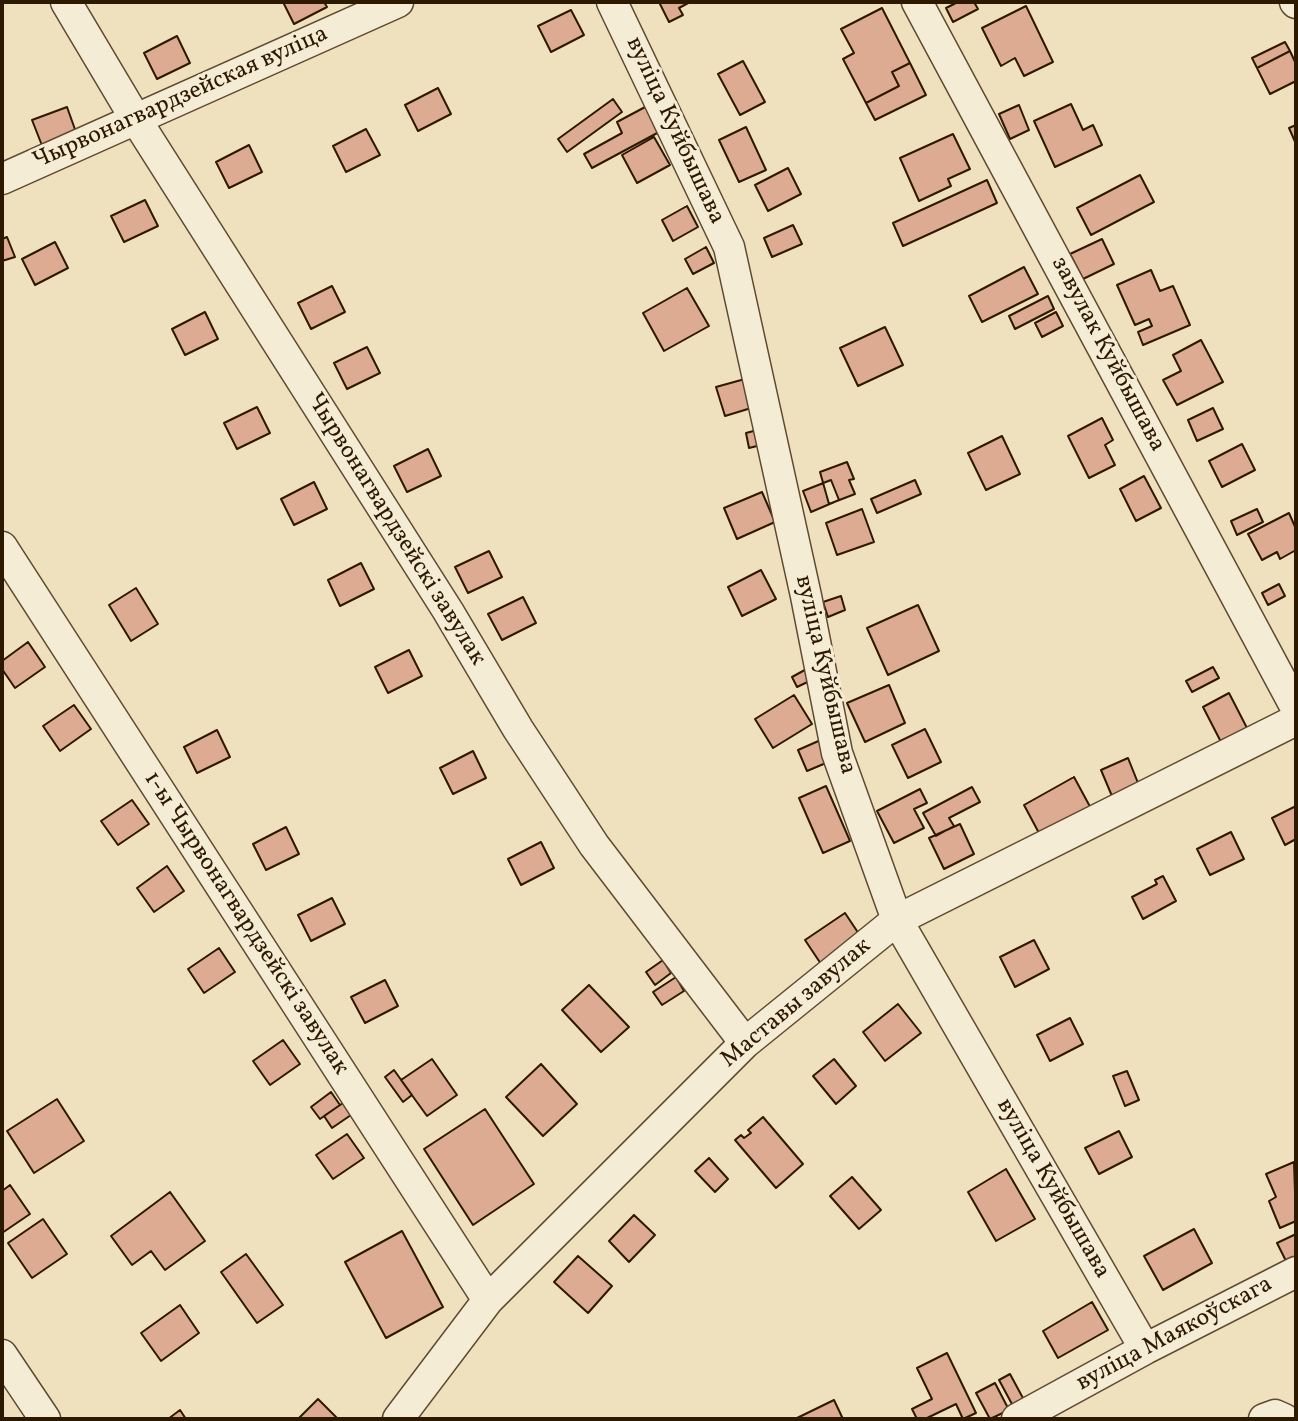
<!DOCTYPE html>
<html>
<head>
<meta charset="utf-8">
<style>
	body { margin:0 }
	#map { position:relative; width:1298px; height:1421px; overflow:hidden; background:#f0e1be; font-family:Vollkorn,serif }
	canvas { display:block }
	.frame { position:absolute; inset:0; border:4px solid #2d1800; pointer-events:none }
</style>
</head>
<body>
<div id="map">
<canvas width="1298" height="1421"></canvas>
<div class="frame"></div>
</div>
<script>
const g = document.querySelector('canvas').getContext('2d');
g.lineJoin = 'round';
function fill(path, color) {
  g.fillStyle = color;
  g.fill(path, 'evenodd');
}
function poly(rows) {
  const path = new Path2D();
  for (const r of rows) {
    path.moveTo(r[0], r[1]);
    for (let i = 2; i < r.length; i += 2) path.lineTo(r[i], r[i + 1]);
  }
  return path;
}
function strokePath(path, color, width, dash) {
  g.strokeStyle = color;
  g.lineWidth = width;
  g.lineCap = dash ? 'butt' : 'round';
  g.setLineDash(dash || []);
  g.stroke(path);
}
function label(font, color, halo, rows, align = 'center') {
  g.font = font + ' Vollkorn,serif';
  g.lineWidth = 6;
  g.setLineDash([]);
  g.textBaseline = 'middle';
  g.strokeStyle = halo;
  g.fillStyle = color;
  for (const [text, x, y, turn = 0] of rows) {
    g.save();
    g.translate(x, y);
    g.rotate((+turn || 0) * Math.PI / 180);
    g.textAlign = isNaN(turn) ? turn : align;
    if (halo) g.strokeText(text, 0, 0);
    g.fillText(text, 0, 0);
    g.restore();
  }
}
const building = poly([
	[283,2,324,2,327,7,294,24,283,2],
	[659,2,690,2,679,8,683,15,669,22,659,2],
	[958,2,974,2,978,9,953,22,946,8,958,2],
	[1026,6,1053,62,1024,76,1015,58,1001,66,982,28,1026,6],
	[882,8,910,63,892,72,899,86,866,103,843,59,854,53,841,29,882,8],
	[571,10,584,35,551,52,538,26,571,10],
	[177,36,190,63,157,79,144,53,177,36],
	[1285,42,1290,51,1257,68,1252,58,1285,42],
	[1290,51,1296,64,1296,81,1270,94,1257,68,1290,51],
	[743,61,765,102,740,115,718,74,743,61],
	[910,63,926,95,875,120,866,103,899,86,892,72,910,63],
	[438,88,451,114,418,131,405,105,438,88],
	[613,99,622,112,567,152,558,139,613,99],
	[1071,104,1083,130,1093,125,1102,145,1055,167,1034,121,1071,104],
	[1019,105,1029,130,1010,139,999,114,1019,105],
	[647,106,661,131,592,168,584,154,622,133,617,122,647,106],
	[67,107,77,135,43,148,32,120,67,107],
	[1296,125,1296,144,1289,128,1296,125],
	[746,127,766,170,739,182,719,140,746,127],
	[366,129,380,155,346,172,333,146,366,129],
	[953,134,970,169,948,179,951,186,919,201,900,158,953,134],
	[654,137,670,165,637,183,622,155,654,137],
	[249,145,262,172,229,188,216,162,249,145],
	[788,168,801,194,768,211,755,185,788,168],
	[1140,175,1154,202,1091,235,1077,208,1140,175],
	[987,180,997,203,903,246,893,223,987,180],
	[145,200,158,226,124,242,111,216,145,200],
	[687,206,698,227,673,241,662,220,687,206],
	[793,225,802,244,772,257,764,238,793,225],
	[7,237,15,257,2,261,2,239,7,237],
	[1102,239,1114,264,1083,279,1070,254,1102,239],
	[55,242,68,268,35,285,22,259,55,242],
	[706,247,714,263,693,274,685,259,706,247],
	[1024,267,1038,294,982,322,969,296,1024,267],
	[1151,270,1160,291,1173,286,1190,325,1143,345,1138,332,1152,326,1149,319,1135,325,1117,285,1151,270],
	[332,286,345,312,311,329,298,303,332,286],
	[687,288,709,326,664,351,643,313,687,288],
	[1048,296,1054,309,1015,329,1009,316,1048,296],
	[205,312,218,339,185,355,172,329,205,312],
	[1056,312,1063,326,1042,337,1035,323,1056,312],
	[885,327,903,365,858,386,840,348,885,327],
	[1201,340,1223,382,1177,405,1163,380,1181,371,1173,355,1201,340],
	[367,347,380,373,347,389,334,363,367,347],
	[752,377,761,405,725,416,716,387,752,377],
	[257,407,270,433,237,449,224,423,257,407],
	[1213,408,1223,429,1197,441,1188,420,1213,408],
	[1102,418,1113,440,1105,445,1115,465,1089,478,1068,436,1102,418],
	[765,428,769,443,749,448,746,433,765,428],
	[1002,436,1020,474,986,490,968,453,1002,436],
	[1242,444,1255,470,1222,487,1209,461,1242,444],
	[428,449,441,476,407,492,394,466,428,449],
	[847,462,854,479,849,480,855,494,829,504,820,472,847,462],
	[1144,476,1161,508,1136,521,1120,489,1144,476],
	[831,480,839,500,811,512,803,491,831,480],
	[915,480,921,494,877,513,871,499,915,480],
	[314,482,327,509,294,525,281,499,314,482],
	[762,492,775,522,737,539,724,508,762,492],
	[862,509,874,542,837,555,826,523,862,509],
	[1257,509,1263,522,1237,535,1231,521,1257,509],
	[1289,513,1296,529,1296,550,1280,559,1277,552,1262,560,1248,534,1289,513],
	[489,551,502,577,468,593,455,567,489,551],
	[361,563,374,589,340,606,328,580,361,563],
	[761,570,776,599,742,616,728,587,761,570],
	[1279,584,1285,596,1268,605,1262,593,1279,584],
	[136,588,158,624,131,641,109,605,136,588],
	[841,596,845,610,828,617,823,602,841,596],
	[523,597,536,623,502,640,488,614,523,597],
	[918,605,939,651,888,675,867,628,918,605],
	[28,642,45,667,15,688,2,669,2,661,28,642],
	[409,650,422,676,388,693,375,667,409,650],
	[812,666,818,677,797,687,792,677,812,666],
	[1213,667,1219,678,1192,692,1186,681,1213,667],
	[889,685,905,723,865,742,847,703,889,685],
	[1229,693,1247,728,1221,742,1203,707,1229,693],
	[794,695,812,724,773,748,755,719,794,695],
	[74,705,91,729,60,751,43,726,74,705],
	[925,729,941,762,908,778,892,745,925,729],
	[217,730,230,757,197,773,184,747,217,730],
	[823,739,833,760,807,771,798,750,823,739],
	[473,751,486,778,453,794,440,768,473,751],
	[1128,758,1144,798,1117,808,1101,770,1128,758],
	[1074,777,1094,814,1047,848,1024,805,1074,777],
	[826,786,850,841,823,853,799,798,826,786],
	[972,787,980,802,949,818,954,826,936,836,923,813,972,787],
	[920,789,927,803,914,809,924,828,894,843,877,811,920,789],
	[132,800,149,824,118,845,101,821,132,800],
	[1296,806,1296,839,1285,845,1272,818,1296,806],
	[960,824,974,854,944,869,929,838,960,824],
	[286,827,299,854,266,870,253,844,286,827],
	[1231,832,1244,859,1210,875,1197,849,1231,832],
	[541,842,554,868,521,885,508,859,541,842],
	[167,866,184,891,154,912,137,888,167,866],
	[1163,876,1176,901,1143,919,1132,897,1157,884,1155,880,1163,876],
	[332,898,345,924,311,941,298,915,332,898],
	[845,913,861,937,821,964,805,940,845,913],
	[1034,940,1049,969,1015,987,1000,957,1034,940],
	[219,948,235,972,204,993,188,969,219,948],
	[663,960,671,973,655,985,646,972,663,960],
	[676,977,684,991,662,1005,653,992,676,977],
	[385,980,398,1006,365,1023,351,997,385,980],
	[589,985,629,1027,601,1052,562,1010,589,985],
	[898,1004,921,1033,885,1061,863,1032,898,1004],
	[1070,1018,1083,1044,1050,1061,1037,1035,1070,1018],
	[283,1040,300,1064,270,1085,253,1061,283,1040],
	[432,1059,457,1095,427,1116,401,1080,432,1059],
	[834,1059,856,1086,836,1104,813,1076,834,1059],
	[541,1064,577,1104,543,1136,506,1097,541,1064],
	[394,1070,412,1095,403,1102,385,1077,394,1070],
	[1127,1071,1139,1100,1125,1106,1113,1076,1127,1071],
	[331,1092,340,1105,320,1119,311,1107,331,1092],
	[57,1099,84,1141,34,1173,7,1131,57,1099],
	[343,1103,351,1115,332,1128,324,1116,343,1103],
	[485,1109,534,1184,473,1225,424,1149,485,1109],
	[763,1117,803,1164,776,1188,735,1140,741,1135,744,1138,751,1133,748,1130,763,1117],
	[1119,1131,1132,1157,1099,1174,1085,1148,1119,1131],
	[347,1134,364,1158,333,1179,316,1155,347,1134],
	[709,1158,728,1179,715,1192,695,1171,709,1158],
	[1294,1162,1296,1221,1280,1228,1269,1201,1276,1197,1266,1174,1294,1162],
	[1006,1169,1035,1219,996,1241,968,1192,1006,1169],
	[852,1177,881,1210,859,1229,830,1196,852,1177],
	[10,1185,30,1214,2,1233,2,1191,10,1185],
	[170,1192,205,1241,165,1270,151,1251,132,1265,111,1236,170,1192],
	[634,1215,655,1235,629,1262,609,1241,634,1215],
	[43,1219,67,1254,32,1278,8,1243,43,1219],
	[1194,1229,1212,1263,1163,1290,1144,1256,1194,1229],
	[402,1231,443,1307,386,1338,345,1262,402,1231],
	[1296,1234,1296,1263,1289,1267,1277,1243,1296,1234],
	[246,1254,283,1305,257,1323,221,1272,246,1254],
	[578,1256,612,1286,588,1313,554,1282,578,1256],
	[1092,1302,1108,1330,1058,1358,1043,1331,1092,1302],
	[180,1305,199,1333,161,1361,141,1333,180,1305],
	[947,1353,976,1413,963,1419,956,1404,925,1419,917,1419,912,1409,932,1399,917,1368,947,1353],
	[1010,1374,1024,1400,1013,1406,999,1380,1010,1374],
	[995,1383,1009,1410,990,1419,976,1393,995,1383],
	[318,1399,338,1419,298,1419,318,1399],
	[834,1400,843,1419,795,1419,834,1400],
	[180,1410,186,1419,168,1419,180,1410]
]);
const minor = poly([
	[66,2,135,118,448,611,518,729,594,845,745,1043],
	[612,2,729,247,806,596,837,753,897,920,1145,1349],
	[917,2,1296,708],
	[1295,2,1296,3],
	[2,179,398,2],
	[2,547,488,1300],
	[2,1355,45,1419],
	[398,1419,488,1300,745,1043,897,920,1296,720],
	[1017,1419,1145,1349,1296,1272],
	[1264,1419,1275,1415,1284,1419]
]);
const streetNames = [
	["Чырвонагвардзейская вуліца",181,99,-24],
	["вуліца Куйбышава",674,131,65],
	["завулак Куйбышава",1107,355,62],
	["Чырвонагвардзейскі завулак",395,530,58],
	["вуліца Куйбышава",824,675,77],
	["1-ы Чырвонагвардзейскі завулак",245,924,57],
	["Маставы завулак",797,1004,-40],
	["вуліца Куйбышава",1052,1189,60],
	["вуліца Маякоўскага",1175,1335,-28]
];
fill(building, '#ddab91');
strokePath(building, '#2d1800', 2);
strokePath(minor, '#5e4a30', 33);
strokePath(minor, '#f5ecd5', 30);
label('24px', '#2d1800', '#f5ecd5', streetNames);
</script>
</body>
</html>
